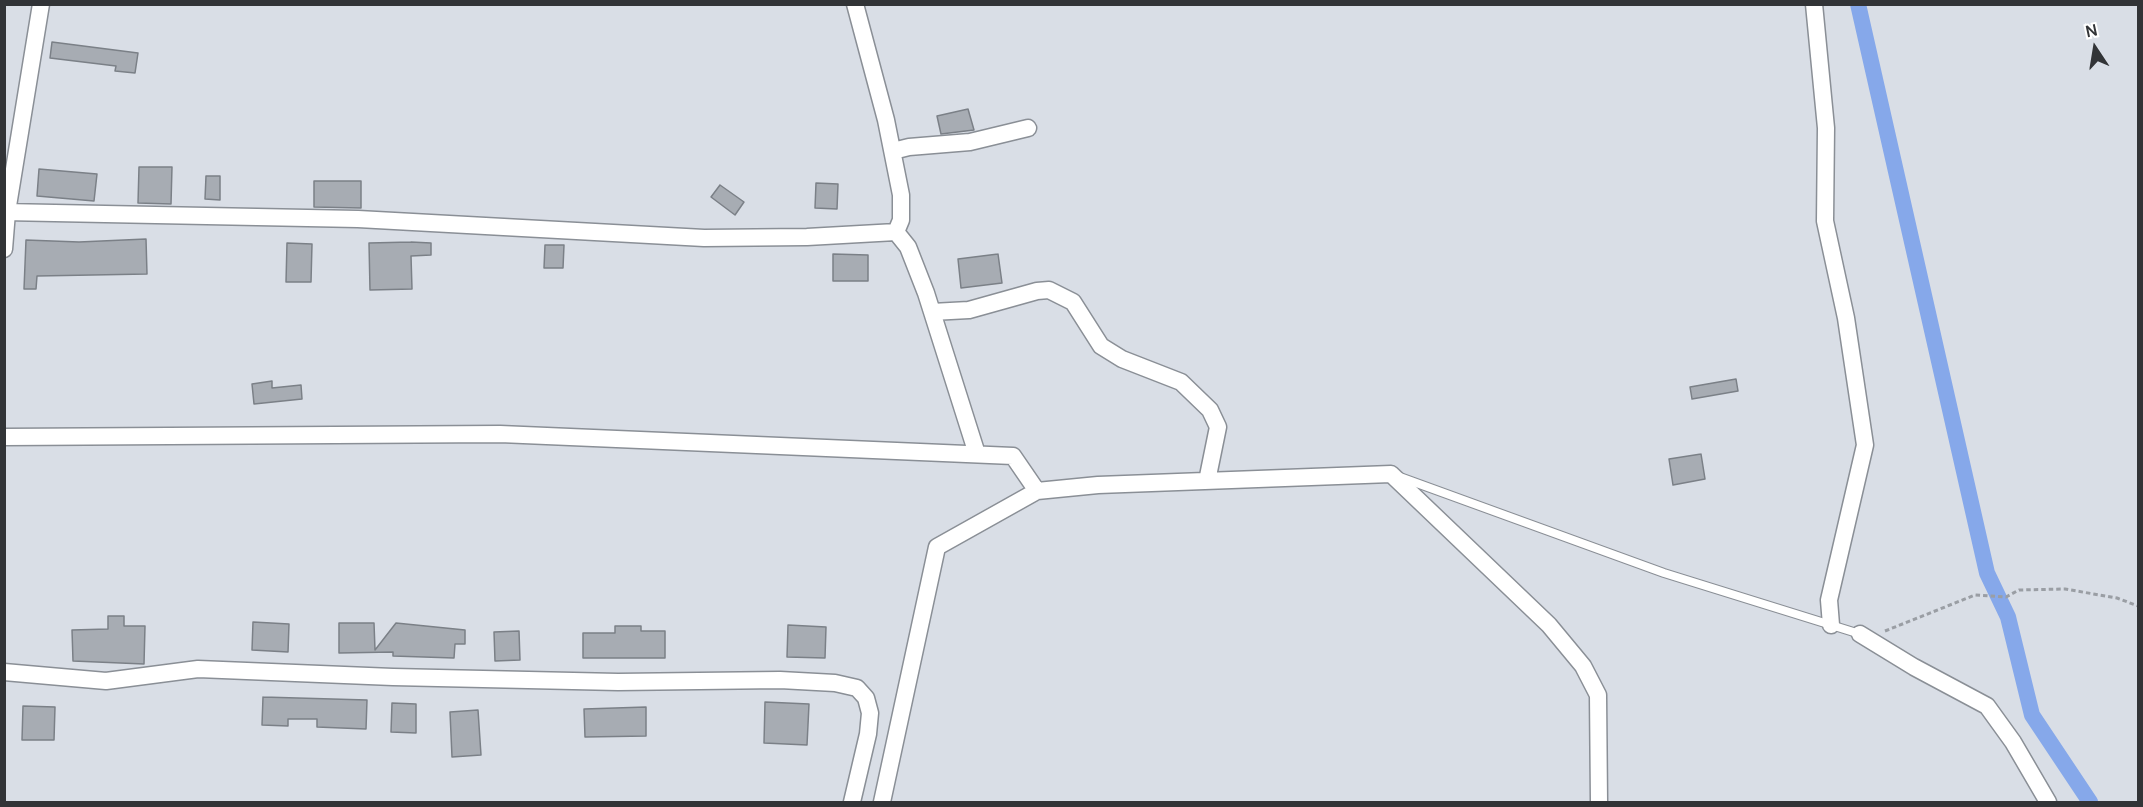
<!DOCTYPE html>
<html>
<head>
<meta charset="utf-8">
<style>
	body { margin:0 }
	#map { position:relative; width:2143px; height:807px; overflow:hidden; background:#d9dee6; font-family:Manrope,sans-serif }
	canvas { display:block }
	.frame { position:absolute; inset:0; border:6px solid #323437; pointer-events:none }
	.north { position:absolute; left:2065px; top:18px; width:60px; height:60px; -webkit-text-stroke:4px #fff; paint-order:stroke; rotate:348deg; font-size:16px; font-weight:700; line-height:24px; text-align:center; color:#323437 }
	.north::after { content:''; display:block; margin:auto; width:21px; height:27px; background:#323437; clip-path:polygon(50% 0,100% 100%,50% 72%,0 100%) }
</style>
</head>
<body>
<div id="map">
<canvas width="2143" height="807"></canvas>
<div class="frame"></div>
<div class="north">N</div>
</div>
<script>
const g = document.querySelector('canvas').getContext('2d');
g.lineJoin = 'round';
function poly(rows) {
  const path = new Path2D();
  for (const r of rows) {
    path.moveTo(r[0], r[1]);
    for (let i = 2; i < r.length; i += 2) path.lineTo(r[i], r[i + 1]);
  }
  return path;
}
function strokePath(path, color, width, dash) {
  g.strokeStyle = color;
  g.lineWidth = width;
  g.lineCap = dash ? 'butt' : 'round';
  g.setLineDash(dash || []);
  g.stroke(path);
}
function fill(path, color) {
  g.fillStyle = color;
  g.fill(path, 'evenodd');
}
const canal = poly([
	[1858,4,1987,573,2008,617,2032,715,2090,802]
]);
const building = poly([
	[52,42,138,53,135,73,115,71,116,66,50,58,52,42],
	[968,109,974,130,941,134,937,116,968,109],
	[139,167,172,167,171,204,138,203,139,167],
	[39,169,97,174,94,201,37,196,39,169],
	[206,176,220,176,220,200,205,199,206,176],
	[314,181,361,181,361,208,314,207,314,181],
	[816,183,838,184,837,209,815,208,816,183],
	[720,185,744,202,735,215,711,197,720,185],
	[146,239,147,274,37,276,36,289,24,289,26,240,79,242,146,239],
	[411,242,431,243,431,255,411,256,412,289,370,290,369,243,411,242],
	[287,243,312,244,311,282,286,282,287,243],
	[545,245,564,245,563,268,544,268,545,245],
	[833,254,868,255,868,281,833,281,833,254],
	[998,254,1002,283,961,288,958,259,998,254],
	[1736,379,1738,391,1692,399,1690,387,1736,379],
	[272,381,272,388,301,385,302,399,254,404,252,384,272,381],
	[1701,454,1705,479,1673,485,1669,459,1701,454],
	[108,616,124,616,124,626,145,626,144,664,73,661,72,630,108,629,108,616],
	[253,622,289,624,288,652,252,650,253,622],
	[339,623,374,623,375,650,396,623,465,630,465,644,455,644,454,658,393,656,393,652,339,653,339,623],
	[788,625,826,627,825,658,787,657,788,625],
	[615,626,641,626,641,631,665,631,665,658,583,658,583,633,615,633,615,626],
	[519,631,520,660,495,661,494,632,519,631],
	[263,697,367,700,366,729,317,727,317,719,288,719,288,726,262,725,263,697],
	[765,702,809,704,807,745,764,743,765,702],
	[392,703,416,704,416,733,391,732,392,703],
	[23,706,55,707,54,740,22,740,23,706],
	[646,707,646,736,585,737,584,709,646,707],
	[478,710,481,755,452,757,450,712,478,710]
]);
const path = poly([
	[1885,631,1975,595,2006,597,2019,590,2065,589,2117,598,2138,606]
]);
const lane = poly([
	[1400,477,1664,573,1860,634]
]);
const street = poly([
	[855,4,886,120,901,195,901,220,896,232,908,247,926,293,977,454],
	[1814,4,1826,128,1825,221,1846,318,1865,445,1829,600,1831,625],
	[893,151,909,147,970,142,1028,128],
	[4,212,358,219,704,238,807,237,896,232],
	[4,249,7,212,41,4],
	[932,312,969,310,1037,291,1049,290,1073,302,1101,346,1122,359,1181,382,1210,410,1218,427,1207,481],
	[4,437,500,434,1013,456,1037,491],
	[1860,634,1914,667,1987,706,2013,742,2048,802],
	[4,672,106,681,198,669,393,677,618,682,780,680,835,683,857,688,866,698,870,713,868,734,852,802],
	[882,802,937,547,1037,491,1098,485,1391,474,1549,625,1583,666,1598,695,1599,802]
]);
strokePath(canal, '#86a8ea', 16);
fill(building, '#a7acb3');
strokePath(building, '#7b8087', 1.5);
strokePath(lane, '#8a8f96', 10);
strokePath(street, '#8a8f96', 19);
strokePath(path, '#9a9ea4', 3, [4.5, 3]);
strokePath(lane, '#fff', 8);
strokePath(street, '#fff', 16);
</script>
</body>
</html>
